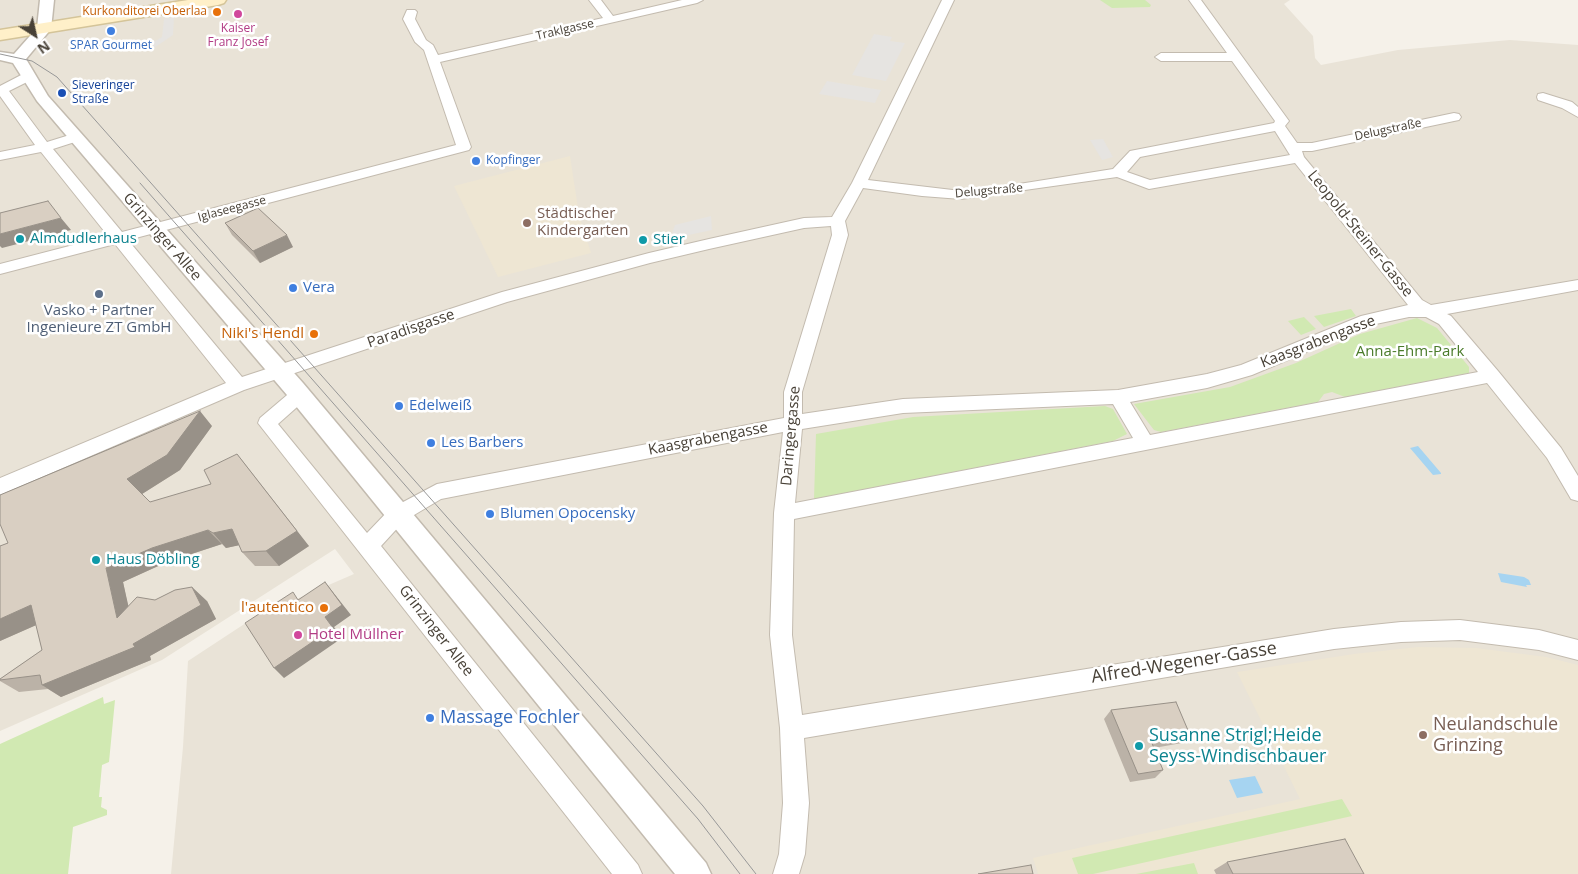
<!DOCTYPE html>
<html>
<head>
<meta charset="utf-8">
<style>
	body { margin:0 }
	#map { position:relative; width:1578px; height:874px; overflow:hidden; background:#f5f1e9; font-family:"Open Sans",sans-serif }
	canvas { display:block }
	.north { position:absolute; left:10px; top:10px; width:50px; height:50px; -webkit-text-stroke:4px #fff; paint-order:stroke; rotate:145deg; font-size:14px; font-weight:700; line-height:20px; text-align:center; color:#484137 }
	.north::after { content:''; display:block; margin:auto; width:18px; height:22px; background:#484137; clip-path:polygon(50% 0,100% 100%,50% 72%,0 100%) }
</style>
</head>
<body>
<div id="map">
<canvas width="1578" height="874"></canvas>
<div class="north">N</div>
</div>
<script>
const g = document.querySelector('canvas').getContext('2d');
g.lineJoin = 'round';
function fill(path, color) {
  g.fillStyle = color;
  g.fill(path, 'evenodd');
}
function poly(rows) {
  const path = new Path2D();
  for (const r of rows) {
    path.moveTo(r[0], r[1]);
    for (let i = 2; i < r.length; i += 2) path.lineTo(r[i], r[i + 1]);
  }
  return path;
}
function strokePath(path, color, width, dash) {
  g.strokeStyle = color;
  g.lineWidth = width;
  g.lineCap = dash ? 'butt' : 'round';
  g.setLineDash(dash || []);
  g.stroke(path);
}
function label(font, color, halo, rows, align = 'center') {
  g.font = font + ' "Open Sans",sans-serif';
  g.lineWidth = 5;
  g.setLineDash([]);
  g.textBaseline = 'middle';
  g.strokeStyle = halo;
  g.fillStyle = color;
  for (const [text, x, y, turn = 0] of rows) {
    g.save();
    g.translate(x, y);
    g.rotate((+turn || 0) * Math.PI / 180);
    g.textAlign = isNaN(turn) ? turn : align;
    if (halo) g.strokeText(text, 0, 0);
    g.fillText(text, 0, 0);
    g.restore();
  }
}
const residential = poly([
	[0,0,1290,0,1284,4,1313,36,1315,58,1321,65,1398,50,1510,40,1578,45,1578,874,171,874,183,747,188,661,255,617,354,574,335,549,162,660,0,731]
]);
const education = poly([
	[570,156,579,215,591,253,498,277,454,186],
	[1418,647,1476,648,1546,657,1578,665,1578,874,1038,874,1033,858,1300,799,1237,672,1354,654]
]);
const green = poly([
	[1100,0,1145,0,1151,5,1150,7,1112,8],
	[1351,309,1356,316,1324,327,1314,316],
	[1304,317,1316,329,1301,335,1288,321],
	[1417,318,1437,328,1469,367,1469,373,1345,397,1332,392,1324,394,1318,402,1161,432,1154,430,1134,404,1230,387,1296,363,1360,334],
	[1105,406,1113,409,1127,434,1113,441,814,499,816,434,913,417],
	[103,697,104,704,115,700,109,762,102,765,99,797,102,797,101,807,107,810,107,815,73,827,68,874,0,874,0,744],
	[1342,799,1352,816,1093,874,1078,874,1072,858],
	[1194,863,1198,874,1136,874]
]);
const parking = poly([
	[174,17,173,35,154,48,147,46,162,37,164,19],
	[874,34,892,37,890,41,905,43,886,81,852,75],
	[827,81,881,90,875,103,819,94],
	[1103,139,1113,157,1102,160,1090,140],
	[711,216,712,230,670,239,675,225]
]);
const water = poly([
	[1418,446,1441,473,1441,474,1433,475,1410,448],
	[1498,573,1524,577,1529,580,1531,585,1526,585,1527,587,1501,582],
	[1255,776,1263,793,1237,798,1229,780]
]);
const minor = poly([
	[589,0,601,0,613,16,682,0,703,0,697,3,440,62,471,147,469,150,128,240,242,377,502,292,649,253,709,239,804,218,832,217,852,183,942,0,954,0,868,180,961,191,1019,184,1113,169,1130,151,1274,123,1275,121,1232,61,1161,61,1155,57,1161,53,1227,53,1189,0,1201,0,1289,121,1285,126,1297,143,1312,143,1454,113,1459,114,1461,117,1459,120,1454,121,1312,151,1302,151,1304,157,1422,300,1431,305,1578,280,1578,290,1447,314,1451,316,1498,371,1561,448,1578,476,1578,501,1571,499,1547,458,1487,383,794,519,792,635,802,715,1334,629,1401,622,1460,620,1539,630,1578,640,1578,660,1539,650,1460,640,1401,642,1334,649,804,738,809,803,805,854,799,874,773,874,779,854,783,803,780,728,770,635,774,513,783,432,441,499,404,521,381,546,638,865,642,874,612,874,258,423,260,418,293,390,299,388,305,390,308,395,305,400,278,424,367,533,390,509,437,484,784,418,784,392,832,235,831,226,804,228,709,249,650,263,507,302,244,390,0,495,0,478,226,383,115,244,0,274,0,264,108,236,41,152,0,160,0,152,35,145,0,96,0,86,25,73,33,73,35,76,33,79,9,91,47,142,76,133,81,134,83,137,81,140,53,149,122,232,456,145,424,50,415,42,403,19,407,10,415,10,417,12,415,19,426,40,433,45,438,55,603,18,589,0],
	[1275,131,1290,155,1150,180,1127,172,1140,157,1275,131],
	[1295,163,1408,305,1361,316,1241,365,1207,374,1118,390,903,399,802,414,802,392,848,235,845,221,863,188,922,196,961,199,1117,177,1149,189,1295,163],
	[1409,317,1426,317,1439,324,1478,372,1150,435,1130,402,1207,388,1252,375,1371,325,1409,317],
	[1113,404,1133,438,795,503,802,429,903,413,1113,404],
	[1543,93,1572,102,1578,107,1578,117,1562,108,1538,100,1537,97,1538,94,1543,93]
]);
const tertiary = poly([
	[40,0,54,0,51,29,26,59,48,96,303,383,706,863,711,874,675,874,287,395,37,101,13,63,0,60,0,52,14,54,37,28,40,0]
]);
const secondary = poly([
	[188,0,226,0,224,3,218,5,0,40,0,30,188,0]
]);
const tram = poly([
	[0,54,32,61,57,77,703,806,756,874],
	[140,183,698,819,740,874]
]);
const wall = poly([
	[225,223,293,247,260,263,232,235],
	[212,426,180,470,142,494,150,502,309,546,279,566,255,566,242,552,239,545,226,548,222,544,167,562,123,582,128,606,155,600,207,601,216,619,150,656,151,660,61,697,48,689,19,692,0,681,0,679,42,650,36,625,0,641,0,546,8,543],
	[1111,710,1190,735,1182,743,1154,748,1163,770,1155,778,1130,782,1104,719],
	[1227,862,1364,874,1216,874,1214,870]
]);
const shadedWall = poly([
	[61,218,71,230,2,248,0,246,0,234],
	[287,235,293,247,260,263,253,251],
	[200,411,212,426,180,470,142,494,127,479],
	[237,454,309,546,279,566,266,551],
	[232,529,245,544,226,548,213,533],
	[208,530,222,544,167,562,123,582,134,631,117,618,106,568,152,548],
	[325,582,351,615,334,627,342,638,284,678,274,668,325,617],
	[192,587,207,601,216,619,150,656,151,660,61,697,42,685,133,644],
	[31,605,50,619,0,641,0,619]
]);
const building = poly([
	[48,201,61,218,0,234,0,213,48,201],
	[258,208,287,235,253,251,225,223,258,208],
	[200,411,167,455,127,479,150,502,211,484,204,470,237,454,297,531,266,551,242,552,232,529,213,533,208,530,152,548,106,568,117,618,137,597,155,600,175,590,192,587,201,605,133,644,135,647,42,685,40,675,0,680,0,679,42,650,31,605,0,619,0,546,8,543,0,524,0,495,200,411],
	[325,582,342,605,325,617,333,628,274,668,245,623,293,592,298,600,325,582],
	[1176,702,1190,735,1151,741,1163,770,1138,774,1111,710,1176,702],
	[1345,839,1364,874,1233,874,1227,862,1345,839],
	[1031,865,1033,874,978,874,1031,865]
]);
const markers = [
	[217,12,5,"#e8710a"],
	[238,14,5,"#d1479c"],
	[111,31,5,"#3f7fe0"],
	[62,93,5,"#1a4fb4"],
	[476,161,5,"#3f7fe0"],
	[527,223,5,"#8d6e63"],
	[20,239,5,"#0f9aa8"],
	[643,240,5,"#0f9aa8"],
	[293,288,5,"#3f7fe0"],
	[99,294,5,"#5c6f8a"],
	[314,334,5,"#e8710a"],
	[399,406,5,"#3f7fe0"],
	[431,443,5,"#3f7fe0"],
	[490,514,5,"#3f7fe0"],
	[96,560,5,"#0f9aa8"],
	[324,608,5,"#e8710a"],
	[298,635,5,"#d1479c"],
	[430,718,5,"#3f7fe0"],
	[1423,735,5,"#8d6e63"],
	[1139,746,5,"#0f9aa8"]
];
const farFoodnames = [
	["Kurkonditorei Oberlaa",207,12]
];
const farHotelnames = [
	["Kaiser",238,29],
	["Franz Josef",238,43]
];
const farStreetnames = [
	["Traklgasse",565,30,-13],
	["Delugstraße",1388,130,-12],
	["Delugstraße",989,191,-5],
	["Iglaseegasse",232,209,-15]
];
const farShopnames = [
	["SPAR Gourmet",111,46],
	["Kopfinger",486,161,"left"]
];
const farTransitnames = [
	["Sieveringer",72,86],
	["Straße",72,100]
];
const educationNames = [
	["Städtischer",537,214],
	["Kindergarten",537,231]
];
const streetNames = [
	["Leopold-Steiner-Gasse",1360,234,51],
	["Grinzinger Allee",162,237,49],
	["Paradisgasse",411,329,-19],
	["Kaasgrabengasse",1318,342,-21],
	["Daringergasse",791,436,-85],
	["Kaasgrabengasse",708,439,-11],
	["Grinzinger Allee",436,631,52]
];
const cultureNames = [
	["Almdudlerhaus",30,239],
	["Stier",653,240],
	["Haus Döbling",106,560]
];
const shopNames = [
	["Vera",303,288],
	["Edelweiß",409,406],
	["Les Barbers",441,443],
	["Blumen Opocensky",500,514]
];
const serviceNames = [
	["Vasko + Partner",99,311],
	["Ingenieure ZT GmbH",99,328]
];
const foodNames = [
	["Niki's Hendl",304,334],
	["l'autentico",314,608]
];
const parkNames = [
	["Anna-Ehm-Park",1410,352]
];
const hotelNames = [
	["Hotel Müllner",308,635]
];
const nearStreetnames = [
	["Alfred-Wegener-Gasse",1184,663,-9]
];
const nearShopnames = [
	["Massage Fochler",440,718]
];
const nearEducationnames = [
	["Neulandschule",1433,725],
	["Grinzing",1433,746]
];
const nearCulturenames = [
	["Susanne Strigl;Heide",1149,736],
	["Seyss-Windischbauer",1149,757]
];
fill(residential, '#e9e3d7');
fill(education, '#eee6d3');
fill(green, '#d1e9b2');
fill(parking, '#e6e4e1');
fill(water, '#a6d4f1');
strokePath(minor, '#c3bbaf', 2);
strokePath(tertiary, '#c3bbaf', 3);
strokePath(secondary, '#d4c499', 3);
fill(minor, '#fff');
fill(tertiary, '#fff');
fill(secondary, '#fff0c9');
strokePath(tram, '#989898', 1);
fill(wall, '#bbb2a7');
fill(shadedWall, '#989188');
fill(building, '#d9cfc2');
strokePath(building, '#989188', 1);
for (const [x, y, r, color] of markers) {
  const dot = new Path2D();
  dot.arc(x, y, r, 0, 2 * Math.PI);
  g.fillStyle = color;
  g.fill(dot);
  strokePath(dot, '#fff', 2);
}
label('12px', '#c56008', '#fff', farFoodnames, 'right');
label('12px', '#b23c85', '#fff', farHotelnames);
label('12px', '#484137', '#fff', farStreetnames);
label('12px', '#366cbe', '#fff', farShopnames);
label('12px', '#164399', '#fff', farTransitnames, 'left');
label('15px', '#785e54', '#fff', educationNames, 'left');
label('15px', '#484137', '#fff', streetNames);
label('15px', '#0d838f', '#fff', cultureNames, 'left');
label('15px', '#366cbe', '#fff', shopNames, 'left');
label('15px', '#4e5e75', '#fff', serviceNames);
label('15px', '#c56008', '#fff', foodNames, 'right');
label('15px', '#4a7b2a', '#fff', parkNames);
label('15px', '#b23c85', '#fff', hotelNames, 'left');
label('18px', '#484137', '#fff', nearStreetnames);
label('18px', '#366cbe', '#fff', nearShopnames, 'left');
label('18px', '#785e54', '#fff', nearEducationnames, 'left');
label('18px', '#0d838f', '#fff', nearCulturenames, 'left');
</script>
</body>
</html>
